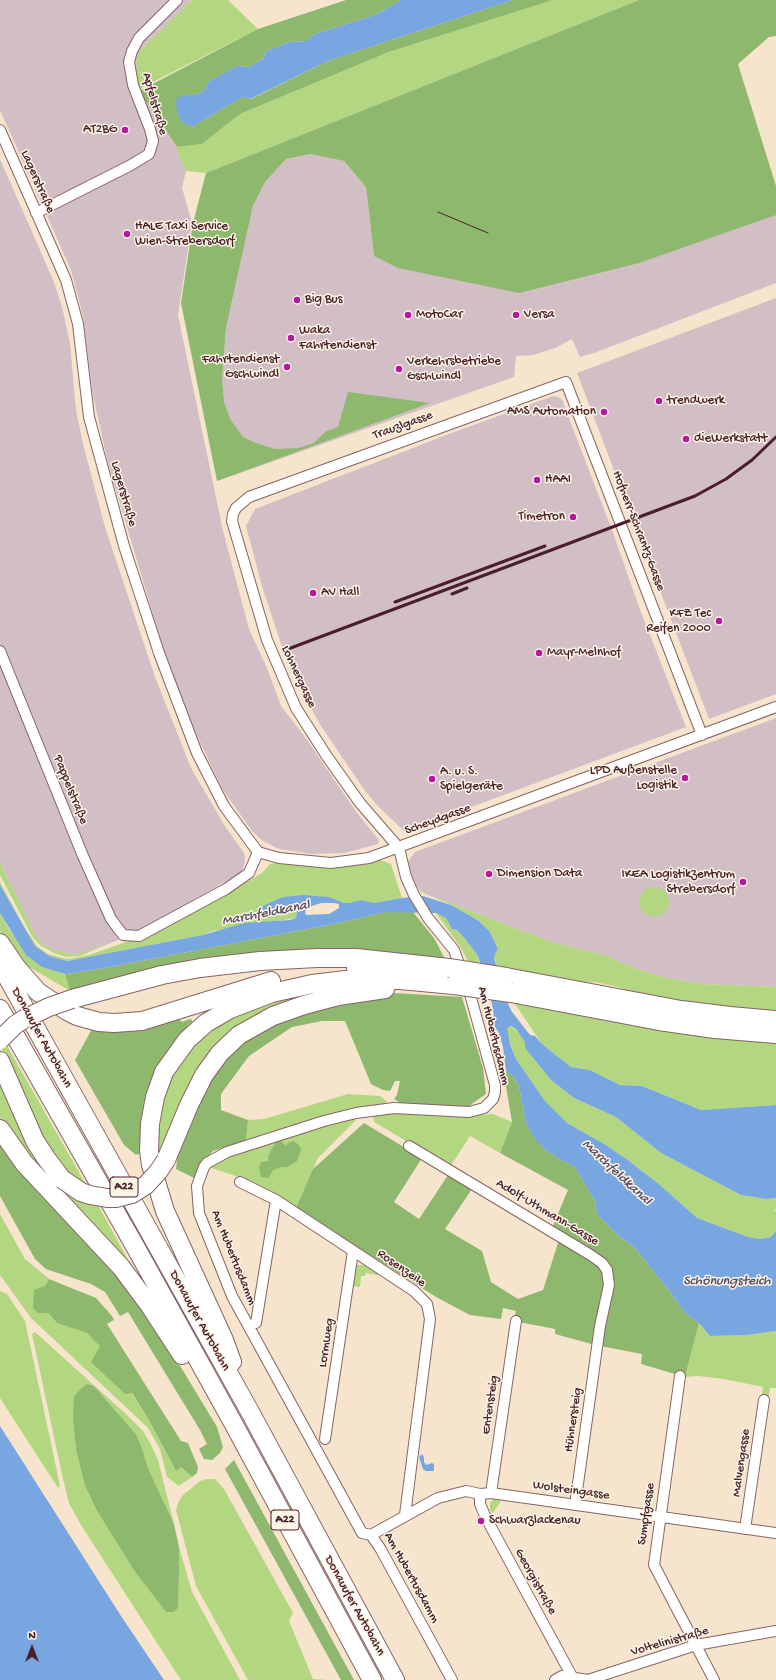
<!DOCTYPE html>
<html>
<head>
<meta charset="utf-8">
<style>
	body { margin:0 }
	#map { position:relative; width:776px; height:1680px; overflow:hidden; background:#f7e4cc; font-family:"Gochi Hand",sans-serif }
	canvas { display:block }
	.north { position:absolute; left:12px; top:1628px; width:40px; height:40px; -webkit-text-stroke:3px #fcf5e5; paint-order:stroke; rotate:0deg; font-size:11px; font-weight:700; line-height:16px; text-align:center; color:#4a1f2b }
	.north::after { content:''; display:block; margin:auto; width:14px; height:18px; background:#4a1f2b; clip-path:polygon(50% 0,100% 100%,50% 72%,0 100%) }
</style>
</head>
<body>
<div id="map">
<canvas width="776" height="1680"></canvas>
<div class="north">N</div>
</div>
<script>
const g = document.querySelector('canvas').getContext('2d');
g.lineJoin = 'round';
function fill(path, color) {
  g.fillStyle = color;
  g.fill(path, 'evenodd');
}
function poly(rows) {
  const path = new Path2D();
  for (const r of rows) {
    if (r.length === 3) {
      path.moveTo(r[0] + r[2], r[1]);
      path.arc(r[0], r[1], r[2], 0, 2 * Math.PI);
      continue;
    }
    path.moveTo(r[0], r[1]);
    for (let i = 2; i < r.length; i += 2) path.lineTo(r[i], r[i + 1]);
  }
  return path;
}
function strokePath(path, color, width, dash) {
  g.strokeStyle = color;
  g.lineWidth = width;
  g.lineCap = dash ? 'butt' : 'round';
  g.setLineDash(dash || []);
  g.stroke(path);
}
function label(font, color, halo, rows, align = 'center') {
  g.font = font + ' "Gochi Hand",sans-serif';
  g.lineWidth = 3;
  g.setLineDash([]);
  g.textBaseline = 'middle';
  g.strokeStyle = halo;
  g.fillStyle = color;
  for (const [text, x, y, turn = 0] of rows) {
    g.save();
    g.translate(x, y);
    g.rotate((+turn || 0) * Math.PI / 180);
    g.textAlign = isNaN(turn) ? turn : align;
    if (halo) g.strokeText(text, 0, 0);
    g.fillText(text, 0, 0);
    g.restore();
  }
}
const industrial = poly([
	[0,0,192,0,139,52,139,91,177,147,177,152,186,171,182,188,192,223,178,315,223,531,249,629,267,668,281,706,305,737,357,813,379,840,378,844,344,853,311,854,279,849,263,841,252,831,222,789,187,714,164,652,107,459,93,395,83,316,71,270,0,110],
	[310,154,344,161,366,187,374,256,776,214,776,283,594,353,580,357,572,339,555,348,533,355,516,356,514,377,217,481,222,380,226,328,253,206,265,182,286,159],
	[0,159,54,282,62,307,70,343,76,410,83,444,105,527,155,677,191,768,225,826,244,853,245,862,242,872,144,928,111,943,75,955,51,949,41,943,33,931,0,862],
	[776,298,776,694,709,719,577,373],
	[553,396,558,397,562,400,612,530,639,607,686,727,407,831,402,829,376,804,363,788,321,726,296,682,282,647,262,586,246,526,255,509,449,434],
	[776,718,776,987,702,984,662,977,636,969,606,956,554,943,428,895,420,891,409,872,409,860,415,852]
]);
const green = poly([
	[192,0,228,0,258,29,139,89,136,62,139,52],
	[553,0,639,0,206,173,186,171,177,152,177,147,202,144,240,114,389,52],
	[380,860,391,864,402,898,374,903,361,900,349,903,344,903,329,897,283,897,258,909,295,909,297,912,296,918,213,931,203,935,67,961,49,956,35,946,0,885,0,882,25,928,37,946,48,954,67,959,89,955,170,926,229,893,262,873,270,864,282,862,327,867,355,865],
	[0,862,33,931,41,943,51,949,75,955,110,943,80,956,66,957,54,953,41,946,32,936,0,875],
	[654,902,15],
	[428,895,554,943,607,956,636,969,662,977,702,984,776,987,776,1014,703,1007,628,993,622,988,595,982,574,984,498,968,494,958,496,952,498,949,490,932,479,921,451,905],
	[0,913,9,929,42,967,65,974,70,991,19,961,0,931],
	[436,913,446,918,452,929,457,930,466,940,478,956,479,964,468,961,459,945],
	[361,984,284,1007,157,1158,159,1111,171,1075,192,1046,236,1014,302,992],
	[513,1001,776,1041,776,1105,701,1110,642,1086,620,1085,590,1070,571,1067,542,1044],
	[509,1026,515,1029,523,1038,525,1042,525,1048,551,1080,574,1098,616,1117,661,1153,741,1195,767,1199,776,1198,776,1209,774,1211,776,1211,776,1231,771,1237,761,1239,748,1237,697,1218,660,1185,629,1161,606,1145,567,1123,545,1101,516,1059,507,1034,507,1028],
	[6,1044,88,1188,74,1180,34,1127,2,1049],
	[0,1072,31,1146,97,1203,132,1267,128,1269,10,1136,0,1117],
	[348,1094,380,1096,387,1102,385,1105,371,1106,310,1120,246,1140,248,1120,264,1119],
	[381,1113,460,1116,493,1114,512,1122,500,1153,470,1136,450,1167,374,1122,373,1117],
	[352,1117,356,1120,318,1158,296,1208,239,1177,211,1168,217,1160],
	[0,1214,25,1259,49,1279,45,1286,48,1313,57,1323,87,1333,101,1346,150,1422,176,1471,181,1467,192,1477,179,1486,167,1477,160,1449,148,1428,31,1318,0,1275],
	[354,1265,366,1265,378,1273,377,1275,366,1273,365,1276,361,1276,360,1287,352,1286],
	[0,1291,7,1294,25,1321,60,1486,58,1488,0,1398],
	[699,1323,710,1336,747,1335,776,1331,776,1388,770,1388,768,1401,761,1399,763,1387,724,1379,698,1376,685,1377],
	[35,1332,128,1416,143,1431,151,1445,158,1460,174,1524,148,1468,142,1448,136,1434,94,1386,73,1421,76,1450,85,1486,97,1511,135,1572,166,1612,178,1608,179,1574,179,1547,192,1592,240,1680,181,1680,81,1525,69,1503,63,1479,32,1334],
	[207,1479,215,1479,224,1489,293,1613,289,1621,313,1679,327,1680,248,1680,196,1586,176,1510,178,1503,182,1496,200,1481],
	[494,1499,501,1501,493,1513,490,1510,490,1503]
]);
const forest = poly([
	[346,0,401,0,375,15,315,34,306,41,289,42,265,52,264,58,249,67,237,66,208,82,204,91,195,95,183,95,192,127,242,97,251,99,330,60,513,0,553,0,389,52,240,114,202,144,177,147,139,91,258,29],
	[639,0,776,0,776,36,769,37,738,64,776,186,776,215,639,263,519,293,398,268,374,256,366,187,344,161,310,154,286,159,265,182,253,206,226,328,222,380,224,402,230,419,243,437,256,443,275,449,299,448,314,443,325,432,338,427,348,392,430,403,217,481,181,303,193,223,206,173],
	[386,912,413,912,434,938,445,959,357,951,70,991,65,974,105,968,245,941,334,924],
	[394,993,462,997,483,1068,486,1094,466,1108,402,1104,394,1099,397,1095,400,1081,395,1081,390,1091,383,1090,371,1084,345,1021,322,1021,292,1027,249,1056,221,1094,221,1110,248,1120,246,1140,213,1151,200,1165,194,1178,176,1169,178,1152,195,1108,223,1059,251,1035,304,1012,344,1002],
	[177,1017,182,1022,190,1019,192,1020,192,1022,187,1026,188,1028,144,1120,140,1134,141,1153,136,1155,124,1145,75,1060,92,1029],
	[506,1071,513,1076,519,1086,526,1123,544,1149,561,1160,574,1166,595,1201,597,1214,620,1237,635,1248,671,1293,685,1313,699,1323,685,1377,641,1364,642,1354,595,1345,555,1334,555,1329,519,1322,514,1319,516,1311,503,1308,501,1319,470,1315,436,1297,296,1208,313,1169,364,1123,422,1158,394,1202,419,1219,448,1175,472,1189,445,1229,482,1251,491,1282,518,1299,543,1290,559,1240,552,1228,568,1190,500,1153,512,1122,505,1081],
	[277,1141,281,1141,286,1146,288,1143,293,1141,298,1144,301,1149,297,1161,287,1167,281,1167,273,1170,269,1178,261,1177,259,1167,261,1162,269,1161,268,1157,271,1150],
	[0,1145,29,1181,88,1239,147,1311,217,1427,223,1447,220,1453,212,1460,204,1459,199,1449,207,1444,200,1430,128,1312,120,1316,105,1292,91,1284,46,1269,35,1259,0,1196],
	[49,1279,96,1298,112,1316,114,1320,107,1324,181,1441,188,1443,198,1467,197,1473,192,1477,181,1467,176,1471,150,1422,132,1393,125,1394,91,1362,100,1346,87,1333,57,1323,48,1313,38,1313,33,1308,34,1290,45,1286],
	[86,1384,94,1386,136,1434,142,1448,148,1468,174,1524,179,1547,179,1574,178,1608,173,1612,166,1612,135,1572,97,1511,85,1486,76,1450,73,1421,74,1396],
	[234,1460,354,1680,341,1680,225,1469]
]);
const water = poly([
	[401,0,513,0,330,60,250,99,242,97,192,127,182,122,177,113,176,99,183,95,195,95,204,91,208,82,237,66,249,67,264,58,265,52,289,42,306,41,315,34,375,15],
	[0,885,35,946,49,956,67,961,203,935,244,923,290,920,296,918,297,912,295,909,266,913,257,911,258,909,269,903,283,897,303,895,329,897,344,903,349,903,361,900,374,903,402,898,423,896,451,905,479,921,490,932,498,949,496,952,494,958,507,1002,512,1012,530,1035,535,1036,542,1044,571,1067,590,1070,620,1085,642,1086,701,1110,776,1105,776,1198,767,1199,741,1195,661,1153,616,1117,574,1098,551,1080,525,1048,525,1042,516,1029,511,1026,507,1028,510,1044,516,1059,545,1101,567,1123,606,1145,629,1161,660,1185,697,1218,748,1237,761,1239,771,1237,776,1231,776,1331,747,1335,710,1336,699,1323,685,1313,671,1293,635,1248,620,1237,597,1214,595,1201,574,1166,561,1160,544,1149,534,1137,526,1123,519,1086,513,1076,506,1071,503,1047,499,1033,492,1022,494,1017,492,1004,478,956,466,940,457,930,452,929,446,918,436,913,386,912,334,924,245,941,105,968,65,974,42,967,26,955,0,913],
	[321,903,334,903,339,904,339,908,329,914,306,915,305,912,309,907],
	[0,1426,121,1616,164,1680,0,1680],
	[422,1454,424,1457,424,1462,426,1465,432,1463,434,1464,434,1471,426,1471,423,1469,419,1457]
]);
const minor = poly([
	[0,130,66,280,78,324,89,417,124,546,159,653,197,753,224,806,258,852],
	[36,213,131,165,149,154,153,141,150,129,133,85,129,62,132,51,139,38,177,0],
	[0,651,83,856,111,919,123,935,139,936,226,889,249,873,258,852],
	[258,852,279,858,331,863,369,858,776,707],
	[409,1146,589,1254,602,1263,607,1270,609,1285,600,1326,575,1505],
	[240,1182,276,1200,414,1291,427,1304,430,1319,405,1515],
	[256,1323,276,1200],
	[680,1376,654,1565,714,1680],
	[325,1439,353,1251],
	[491,1493,516,1321],
	[480,1494,480,1504,486,1518,574,1680],
	[745,1529,764,1400],
	[371,1535,438,1498,466,1491,480,1494,491,1493,776,1533],
	[452,1680,380,1548,371,1535,362,1533,232,1296,199,1213,197,1186,204,1167,207,1163,227,1152,324,1121,356,1113,394,1108,469,1112,484,1108,493,1099,495,1092,495,1085,470,994,454,950,428,918,414,895,406,877,399,848,360,803,326,755,296,708,267,640,232,521,233,514,236,508,249,497,566,382,702,735],
	[555,1680,562,1676,588,1680,696,1645,776,1631]
]);
const motorway = poly([
	[0,943,17,968,38,992,67,1011,77,1016,99,1022,114,1023,142,1021,271,981],
	[0,964,249,1410,395,1680],
	[356,968,405,964],
	[506,977,681,1010,730,1016,776,1020],
	[511,993,659,1021,715,1029,776,1034],
	[72,999,162,975,200,968,260,961,317,958,356,958,449,968],
	[0,1009,136,1248,232,1421,372,1680],
	[0,1061,35,1141,46,1158,62,1179],
	[0,1129,24,1163,121,1267,150,1306,182,1355],
	[166,1160,189,1105,204,1075,220,1053,239,1035,273,1016,304,1005,338,996,385,989],
	[232,1362,224,1340,165,1211,151,1165,149,1151,150,1124,155,1097,164,1072,187,1040,206,1023,230,1009,272,993,312,984,354,979,400,980,454,985]
]);
const tram = poly([
	[438,212,488,233]
]);
const rail = poly([
	[452,594,467,588],
	[395,602,545,546],
	[288,649,695,496,726,479,752,460,776,437]
]);
const motorwayBridge = poly([
	[449,968,506,977],
	[454,985,511,993],
	[0,1040,15,1025,24,1019,49,1007,72,999],
	[62,1179,81,1192,90,1195,107,1198,116,1198,132,1194,146,1185,158,1172,166,1160]
]);
const markers = [
	[125,130,4,"#b5179e"],
	[127,234,4,"#b5179e"],
	[297,300,4,"#b5179e"],
	[408,315,4,"#b5179e"],
	[516,315,4,"#b5179e"],
	[291,338,4,"#b5179e"],
	[287,367,4,"#b5179e"],
	[399,369,4,"#b5179e"],
	[659,401,4,"#b5179e"],
	[604,412,4,"#b5179e"],
	[686,439,4,"#b5179e"],
	[537,480,4,"#b5179e"],
	[573,517,4,"#b5179e"],
	[313,593,4,"#b5179e"],
	[719,621,4,"#b5179e"],
	[539,653,4,"#b5179e"],
	[685,778,4,"#b5179e"],
	[432,779,4,"#b5179e"],
	[489,874,4,"#b5179e"],
	[743,882,4,"#b5179e"],
	[481,1521,4,"#b5179e"]
];
const shields = [
	[124,1187,28],
	[285,1520,28]
];
const shieldNames = [
	["A22",124,1187],
	["A22",285,1520]
];
const streetNames = [
	["Apfelstraße",154,104,74],
	["Lagerstraße",37,182,66],
	["Trauzlgasse",403,426,-20],
	["Lagerstraße",123,494,74],
	["Hofherr-Schrantz-Gasse",638,531,69],
	["Lohnergasse",298,677,65],
	["Pappelstraße",70,790,68],
	["Scheydgasse",438,820,-20],
	["Am Hubertusdamm",493,1036,76],
	["Donauufer Autobahn",41,1038,61],
	["Adolf-Uthmann-Gasse",547,1213,31],
	["Am Hubertusdamm",233,1258,68],
	["Rosenzeile",401,1269,35],
	["Donauufer Autobahn",199,1321,61],
	["Lormweg",327,1343,-82],
	["Entensteig",491,1405,-82],
	["Hühnersteig",574,1420,-82],
	["Malvengasse",742,1463,-82],
	["Wolsteingasse",571,1491,8],
	["Sumpfgasse",647,1514,-82],
	["Am Hubertusdamm",411,1578,61],
	["Georgistraße",535,1582,61],
	["Donauufer Autobahn",354,1606,61],
	["Voltelinistraße",670,1642,-16]
];
const poiNames = [
	["AT2BG",117,130,"right"],
	["HALE Taxi Service",135,227],
	["Wien-Strebersdorf",135,242],
	["Big Bus",305,300],
	["MotoCar",416,315],
	["Versa",524,315],
	["Waka",299,331],
	["Fahrtendienst",299,346],
	["Fahrtendienst",279,360,"right"],
	["Gschwindl",279,375,"right"],
	["Verkehrsbetriebe",407,362],
	["Gschwindl",407,377],
	["trendwerk",667,401],
	["AMS Automation",596,412,"right"],
	["dieWerkstatt",694,439],
	["HAAI",545,480],
	["Timetron",565,517,"right"],
	["AV Hall",321,593],
	["KFZ Tec",711,614,"right"],
	["Reifen 2000",711,629,"right"],
	["Mayr-Melnhof",547,653],
	["LPD Außenstelle",677,771,"right"],
	["Logistik",677,786,"right"],
	["A. u. S.",440,772],
	["Spielgeräte",440,787],
	["Dimension Data",497,874],
	["IKEA Logistikzentrum",735,875,"right"],
	["Strebersdorf",735,890,"right"],
	["Schwarzlackenau",489,1521]
];
const waterNames = [
	["Marchfeldkanal",266,914,-11],
	["Marchfeldkanal",616,1173,43],
	["Schönungsteich",727,1282]
];
fill(industrial, '#d2bec5');
fill(green, '#b3d780');
fill(forest, '#8eb86e');
fill(water, '#77a6e1');
strokePath(minor, '#876463', 12);
strokePath(motorway, '#876463', 20);
strokePath(minor, '#fff', 10);
strokePath(motorway, '#fff', 18);
strokePath(tram, '#4a1f2b', 1);
strokePath(rail, '#4a1f2b', 3);
strokePath(motorwayBridge, '#876463', 20, []);
strokePath(motorwayBridge, '#fff', 18);
for (const [x, y, r, color] of markers) {
  const dot = new Path2D();
  dot.arc(x, y, r, 0, 2 * Math.PI);
  g.fillStyle = color;
  g.fill(dot);
  strokePath(dot, '#fcf5e5', 1.5);
}
for (const [x, y, w] of shields) {
  const box = new Path2D();
  box.roundRect(x - w / 2, y - 10, w, 20, 3);
  g.fillStyle = '#fcf5e5';
  g.fill(box);
  strokePath(box, '#4a1f2b', 1);
}
label('bold 12px', '#4a1f2b', null, shieldNames);
label('13px', '#4a1f2b', '#fcf5e5', streetNames);
label('13px', '#4a1f2b', '#fcf5e5', poiNames, 'left');
label('italic 14px', '#5a4e6b', '#fcf5e5', waterNames);
</script>
</body>
</html>
